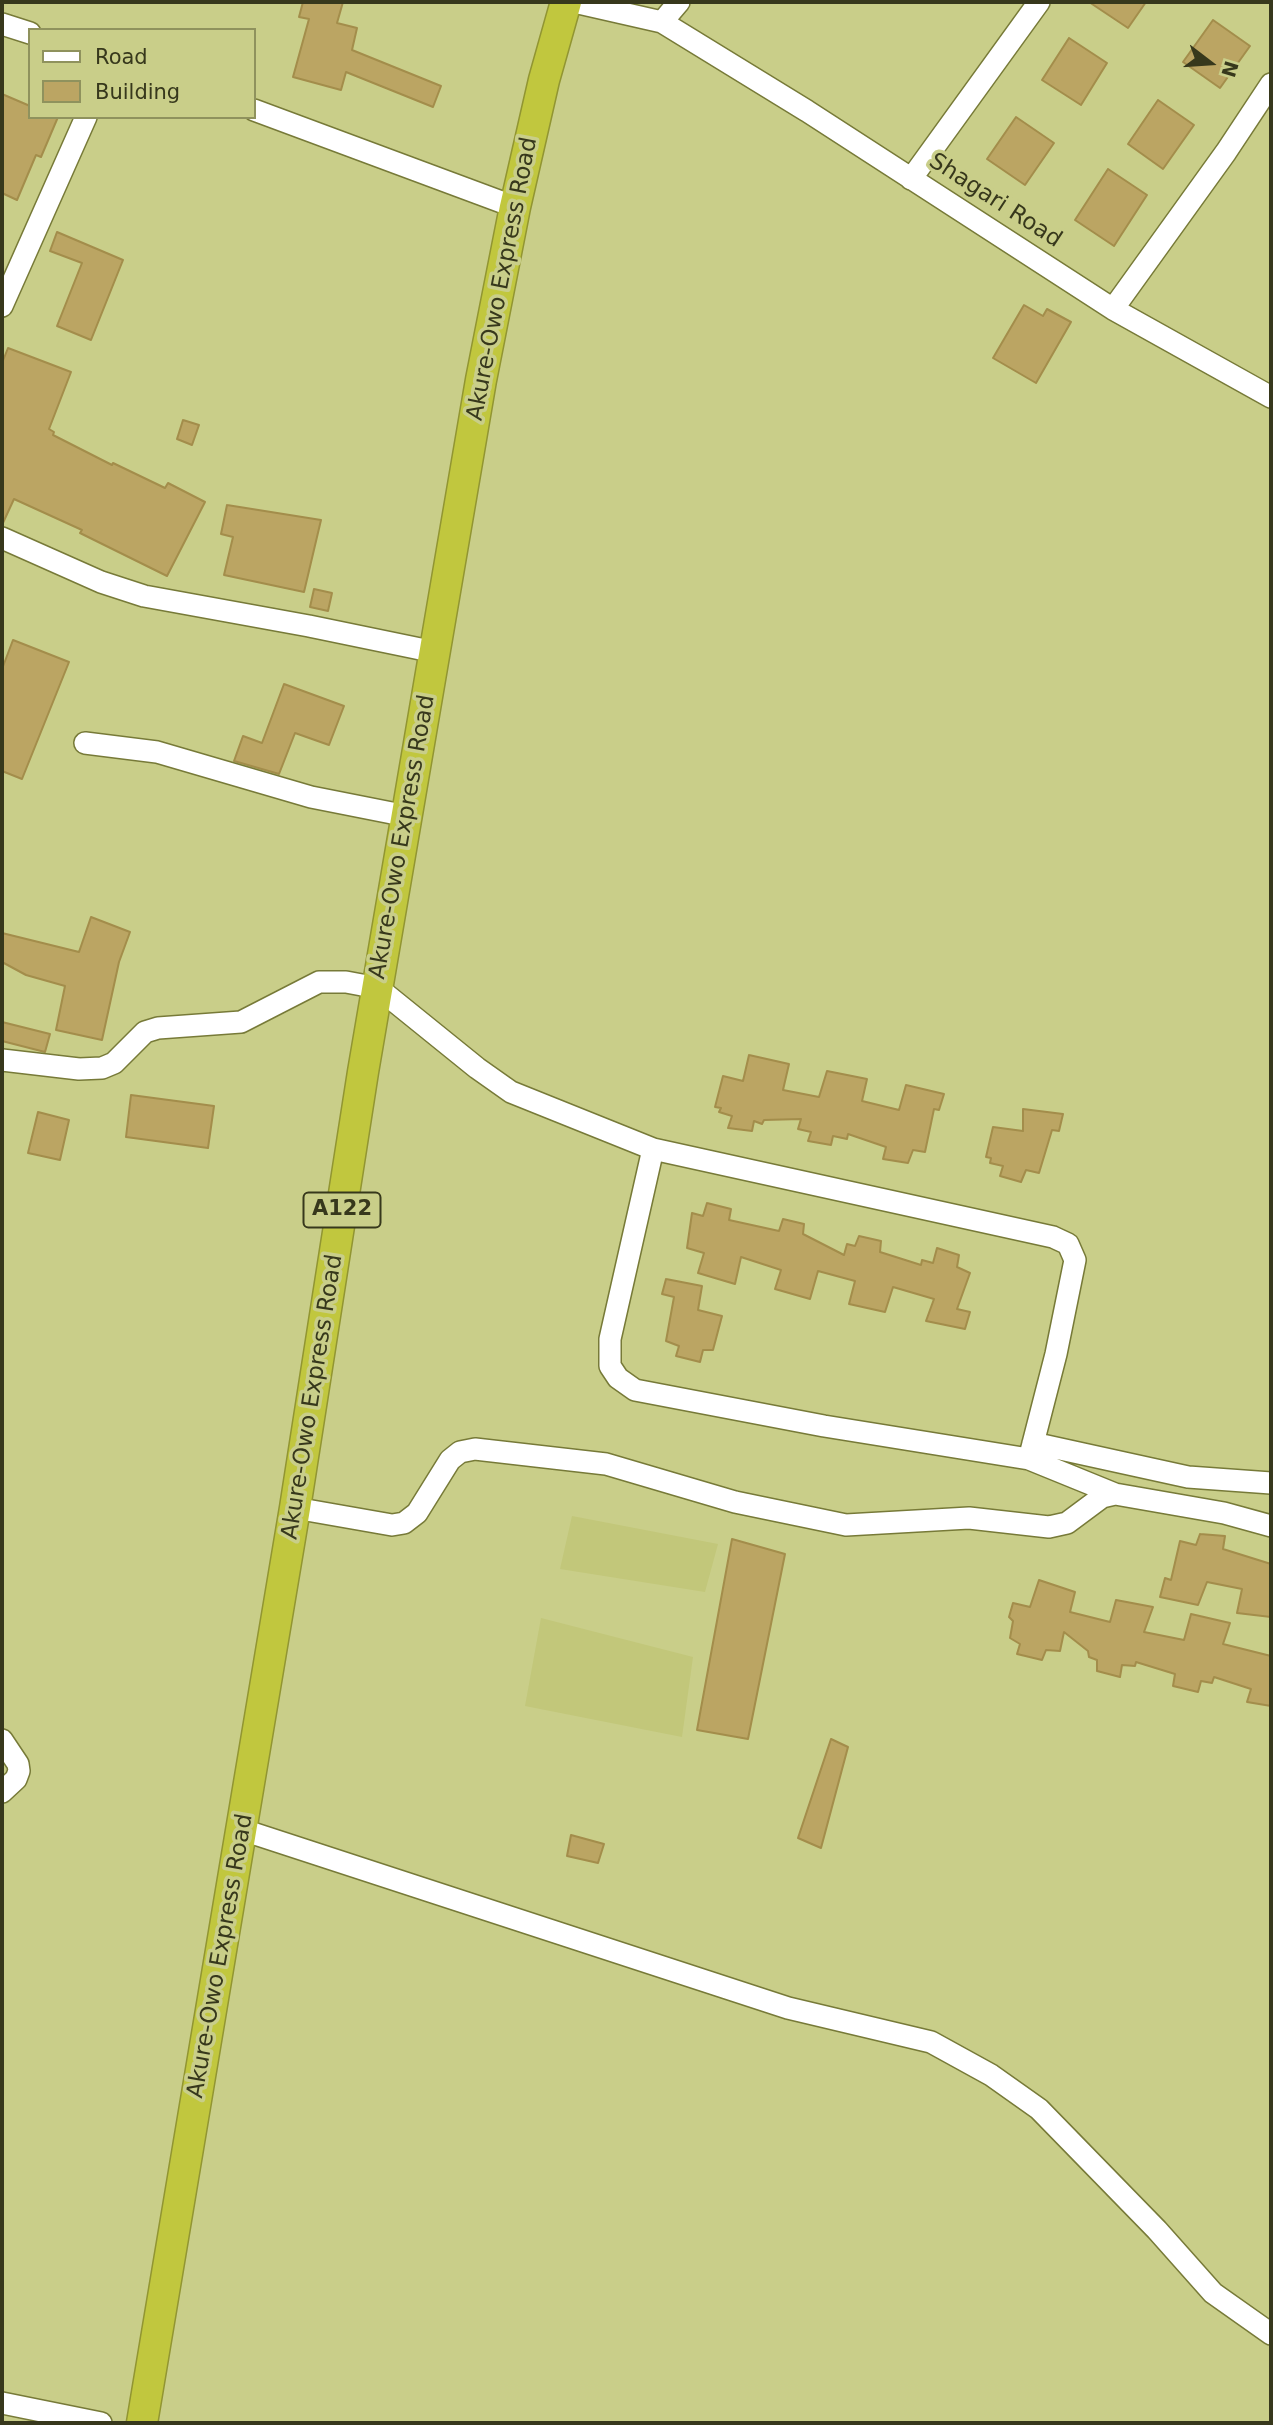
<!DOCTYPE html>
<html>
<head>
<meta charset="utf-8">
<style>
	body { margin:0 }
	#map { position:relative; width:1273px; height:2425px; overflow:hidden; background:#c9ce89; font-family:"DejaVu Sans",sans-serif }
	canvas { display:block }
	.frame { position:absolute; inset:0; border:4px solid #37381c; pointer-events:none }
	.legend { position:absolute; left:28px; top:28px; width:228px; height:91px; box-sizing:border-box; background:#c9ce89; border:2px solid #8f925d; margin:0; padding:9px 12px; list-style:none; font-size:21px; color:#37381c }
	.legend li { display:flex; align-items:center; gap:14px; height:35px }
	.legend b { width:35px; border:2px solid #8f925d }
	.north { position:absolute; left:1175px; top:28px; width:70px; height:70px; -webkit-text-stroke:5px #c9ce89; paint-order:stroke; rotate:107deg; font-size:19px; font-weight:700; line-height:28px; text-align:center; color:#37381c }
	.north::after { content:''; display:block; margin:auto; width:24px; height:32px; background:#37381c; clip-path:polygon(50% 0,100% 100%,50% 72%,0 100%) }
</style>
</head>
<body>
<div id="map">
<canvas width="1273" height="2425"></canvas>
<div class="frame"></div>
<ul class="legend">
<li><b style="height:9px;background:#fff"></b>Road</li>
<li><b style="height:19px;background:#bba563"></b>Building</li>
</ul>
<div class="north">N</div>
</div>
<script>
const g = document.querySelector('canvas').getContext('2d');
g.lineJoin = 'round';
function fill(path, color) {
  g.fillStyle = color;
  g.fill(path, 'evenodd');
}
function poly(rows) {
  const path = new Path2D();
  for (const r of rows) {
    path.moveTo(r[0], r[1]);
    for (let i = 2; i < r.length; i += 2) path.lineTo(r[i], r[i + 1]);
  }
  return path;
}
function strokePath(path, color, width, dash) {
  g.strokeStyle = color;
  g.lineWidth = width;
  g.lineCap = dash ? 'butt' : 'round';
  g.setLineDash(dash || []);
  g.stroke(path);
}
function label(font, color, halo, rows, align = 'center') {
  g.font = font + ' "DejaVu Sans",sans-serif';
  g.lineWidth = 7;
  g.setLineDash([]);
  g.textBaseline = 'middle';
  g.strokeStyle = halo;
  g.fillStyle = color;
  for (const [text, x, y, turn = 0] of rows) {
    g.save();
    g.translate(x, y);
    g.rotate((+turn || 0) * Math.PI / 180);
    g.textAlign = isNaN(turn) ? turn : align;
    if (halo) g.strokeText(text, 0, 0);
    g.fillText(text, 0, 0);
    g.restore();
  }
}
const built = poly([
	[572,1516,718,1544,705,1592,560,1569],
	[541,1618,693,1657,682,1737,525,1706]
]);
const building = poly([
	[303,2,343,2,337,23,357,28,352,50,441,86,433,107,346,72,341,90,293,77,309,19,299,17,303,2],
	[1089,2,1146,2,1128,28,1089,2],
	[1213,20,1250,46,1220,88,1183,62,1213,20],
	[1069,38,1107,63,1081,105,1042,80,1069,38],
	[2,94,30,106,30,117,58,117,41,157,36,155,17,200,2,193,2,94],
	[1158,100,1194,125,1163,169,1128,144,1158,100],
	[1016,117,1054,143,1025,185,987,159,1016,117],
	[1108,169,1147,195,1114,246,1075,220,1108,169],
	[57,232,123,260,91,340,57,326,82,263,50,251,57,232],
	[1024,305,1043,316,1047,309,1071,322,1036,383,993,358,1024,305],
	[8,348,71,372,49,429,54,432,53,435,112,465,113,463,165,488,168,483,205,502,167,576,80,533,82,530,14,499,2,525,2,363,8,348],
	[183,420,199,425,192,445,177,439,183,420],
	[227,505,321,520,304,592,224,575,233,537,221,534,227,505],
	[314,589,332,593,328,611,310,607,314,589],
	[13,640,69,662,22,779,2,771,2,669,13,640],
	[284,684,344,706,329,745,295,733,279,774,234,761,243,736,262,743,284,684],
	[91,917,130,932,119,962,102,1040,56,1030,65,986,26,975,2,962,2,933,79,952,91,917],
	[2,1022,50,1034,45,1052,2,1041,2,1022],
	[749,1055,789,1064,783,1090,819,1097,827,1071,867,1079,862,1101,899,1110,906,1085,944,1094,939,1110,934,1109,925,1152,913,1150,908,1163,883,1159,886,1147,848,1134,847,1139,833,1136,831,1145,808,1141,811,1132,798,1129,801,1119,764,1120,762,1124,754,1121,752,1131,728,1128,732,1116,719,1112,721,1108,715,1107,723,1076,743,1081,749,1055],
	[131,1095,214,1106,208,1148,126,1137,131,1095],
	[1023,1109,1063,1114,1059,1131,1052,1130,1039,1173,1026,1170,1021,1182,1000,1176,1003,1166,990,1163,991,1158,986,1157,993,1127,1023,1131,1023,1109],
	[38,1112,69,1120,60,1160,28,1153,38,1112],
	[707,1203,731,1209,729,1220,779,1231,783,1219,804,1224,803,1234,844,1255,847,1244,855,1246,859,1236,881,1241,880,1252,921,1265,922,1260,933,1263,937,1248,959,1255,957,1267,970,1273,957,1309,970,1312,965,1329,926,1321,934,1299,893,1287,885,1312,849,1304,855,1281,818,1271,810,1299,775,1289,781,1270,741,1257,735,1284,698,1273,704,1253,687,1248,692,1213,703,1216,707,1203],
	[666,1279,702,1286,698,1310,722,1316,713,1350,703,1350,700,1362,676,1356,679,1346,666,1341,674,1297,662,1294,666,1279],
	[1200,1534,1225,1536,1223,1549,1271,1564,1271,1617,1237,1613,1242,1589,1207,1582,1198,1605,1160,1597,1165,1578,1171,1580,1180,1541,1196,1545,1200,1534],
	[732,1539,785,1554,748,1739,697,1730,732,1539],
	[1039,1580,1075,1592,1070,1612,1110,1622,1116,1600,1153,1607,1144,1632,1184,1640,1191,1614,1230,1623,1223,1644,1271,1656,1271,1706,1247,1702,1251,1689,1214,1677,1212,1683,1201,1681,1198,1692,1173,1686,1175,1674,1136,1662,1135,1666,1122,1665,1120,1677,1097,1671,1097,1660,1089,1657,1088,1651,1064,1632,1060,1651,1046,1650,1042,1660,1017,1654,1020,1644,1010,1638,1013,1621,1009,1617,1013,1603,1030,1607,1039,1580],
	[831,1739,848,1747,821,1848,798,1838,831,1739],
	[571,1835,604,1844,598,1863,567,1856,571,1835]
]);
const minor = poly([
	[574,2,662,22,807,111,1113,309,1271,397],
	[662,22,679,2],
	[2,24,30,33],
	[254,110,515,207],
	[911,179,1039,2],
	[2,306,86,117],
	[1113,309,1226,152,1271,84],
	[2,538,101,582,144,596,309,626,435,652],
	[85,743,157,752,311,797,407,816],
	[2,1060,79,1069,102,1068,114,1063,145,1032,158,1028,241,1022,319,982,346,982,378,988,477,1068,511,1092,653,1149,1053,1237,1068,1244,1075,1260,1056,1354,1029,1459],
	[653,1149,610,1339,610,1366,618,1378,635,1390,824,1426,1029,1459,1115,1494],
	[1033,1443,1188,1477,1271,1483],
	[295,1508,392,1525,404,1523,417,1513,450,1460,460,1452,475,1449,606,1464,735,1502,846,1525,969,1518,1049,1527,1067,1523,1102,1497,1115,1494,1224,1513,1271,1526],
	[2,1740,18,1764,19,1771,16,1779,2,1792],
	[243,1830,788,2008,931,2042,991,2075,1039,2109,1157,2230,1213,2293,1271,2334],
	[2,2403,101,2423]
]);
const highway = poly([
	[142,2423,295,1508,363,1072,481,380,515,207,544,80,566,2]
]);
const shields = [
	[342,1210,77]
];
const shieldNames = [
	["A122",342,1210]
];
const streetNames = [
	["Shagari Road",995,201,33],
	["Akure-Owo Express Road",503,279,-79],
	["Akure-Owo Express Road",403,837,-80],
	["Akure-Owo Express Road",313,1397,-81],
	["Akure-Owo Express Road",221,1956,-80]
];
fill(built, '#c2c77a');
fill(building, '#bba563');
strokePath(building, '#a38d4b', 2);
strokePath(minor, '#777a38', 24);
strokePath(highway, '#919532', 33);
strokePath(minor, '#fff', 21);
strokePath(highway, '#c1c73e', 30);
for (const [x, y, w] of shields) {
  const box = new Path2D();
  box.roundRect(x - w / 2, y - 17.5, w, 35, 5);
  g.fillStyle = '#c9ce89';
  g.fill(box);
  strokePath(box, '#37381c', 2);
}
label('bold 21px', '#37381c', null, shieldNames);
label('23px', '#37381c', '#c9ce89', streetNames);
</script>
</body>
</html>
